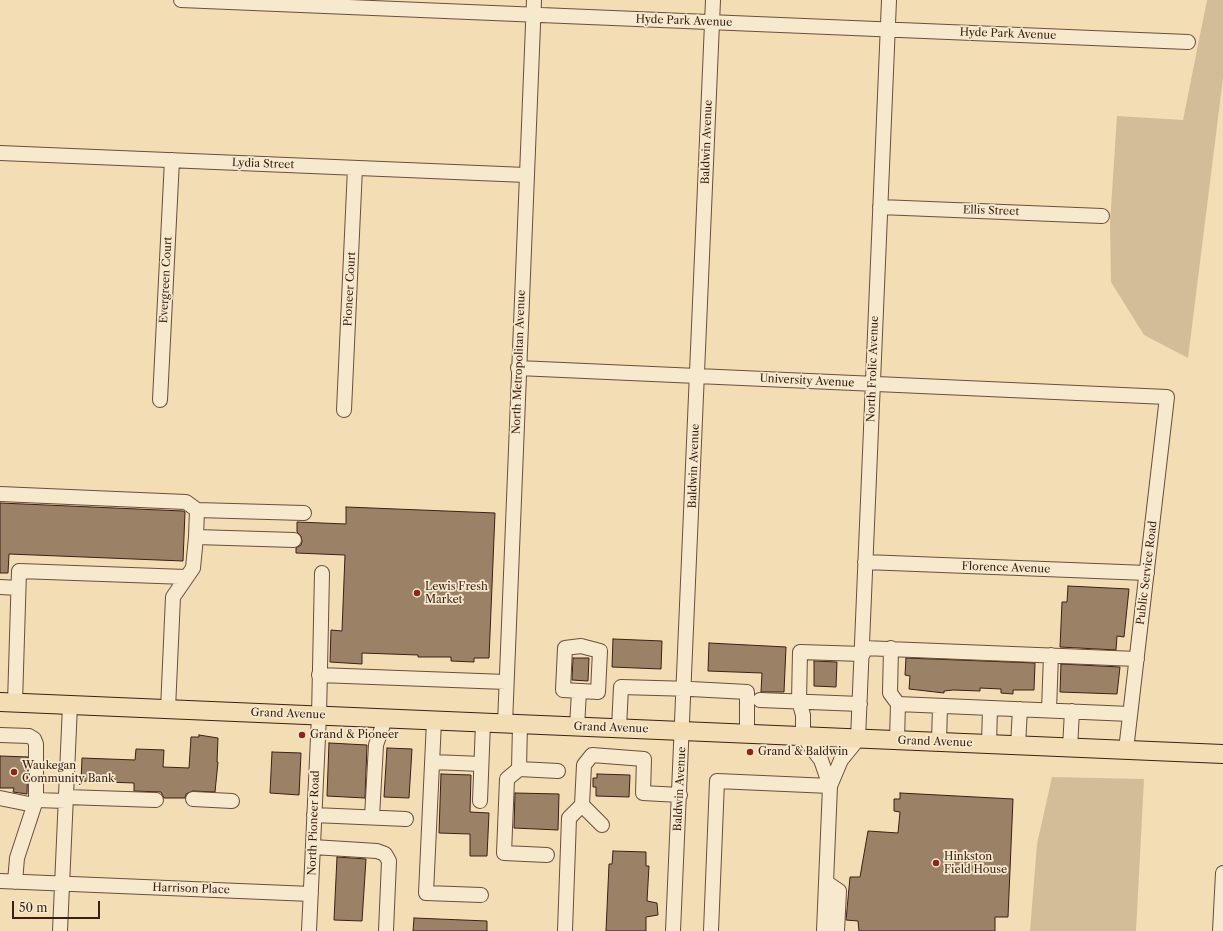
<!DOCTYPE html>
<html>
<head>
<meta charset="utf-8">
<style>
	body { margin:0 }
	#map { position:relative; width:1223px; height:931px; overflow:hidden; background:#f2ddb4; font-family:"Libre Caslon Text",serif }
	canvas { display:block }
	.scale { position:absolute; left:12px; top:901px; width:88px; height:18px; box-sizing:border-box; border:2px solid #3c1f14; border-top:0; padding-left:5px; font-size:12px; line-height:14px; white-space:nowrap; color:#3c1f14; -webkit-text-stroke:3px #f7e9ce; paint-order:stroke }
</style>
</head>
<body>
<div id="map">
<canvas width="1223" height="931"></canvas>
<div class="scale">50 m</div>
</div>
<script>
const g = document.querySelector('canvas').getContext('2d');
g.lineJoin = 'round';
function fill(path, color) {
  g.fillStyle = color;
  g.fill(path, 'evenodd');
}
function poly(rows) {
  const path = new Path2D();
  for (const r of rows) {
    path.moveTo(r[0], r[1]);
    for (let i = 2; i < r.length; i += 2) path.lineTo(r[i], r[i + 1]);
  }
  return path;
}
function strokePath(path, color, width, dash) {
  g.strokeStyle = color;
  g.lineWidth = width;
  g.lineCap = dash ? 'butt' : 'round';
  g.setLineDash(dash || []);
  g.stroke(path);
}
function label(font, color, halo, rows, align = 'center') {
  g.font = font + ' "Libre Caslon Text",serif';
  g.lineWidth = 3.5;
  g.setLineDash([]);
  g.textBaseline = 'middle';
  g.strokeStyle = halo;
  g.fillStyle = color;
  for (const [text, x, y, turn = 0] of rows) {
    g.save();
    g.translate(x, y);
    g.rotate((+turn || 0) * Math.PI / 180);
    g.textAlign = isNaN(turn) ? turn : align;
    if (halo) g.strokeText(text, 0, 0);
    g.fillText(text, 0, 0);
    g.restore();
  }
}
const green = poly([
	[1207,0,1223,0,1223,78,1188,358,1144,335,1111,282,1110,223,1117,116,1183,120],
	[1052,777,1144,779,1136,931,1030,931,1037,844]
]);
const building = poly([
	[0,503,183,511,185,512,183,561,9,554,8,573,0,573,0,503],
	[346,507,495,513,489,658,474,658,474,662,451,661,451,657,418,657,418,655,362,653,362,664,330,662,331,630,342,631,345,555,296,553,296,548,301,545,302,541,301,536,297,532,297,522,346,524,346,507],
	[1068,586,1129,589,1124,637,1117,636,1116,650,1060,647,1062,602,1067,602,1068,586],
	[613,639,662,641,661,669,612,667,613,639],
	[709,643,786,647,784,692,761,692,762,673,708,671,709,643],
	[573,658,589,658,588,681,572,680,573,658],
	[906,658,1035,663,1034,690,1013,690,1013,694,1001,693,1001,689,980,688,980,691,953,690,944,691,944,693,909,689,910,676,905,675,906,658],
	[814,661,837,662,836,687,814,686,814,661],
	[1061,664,1120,667,1117,694,1060,692,1061,664],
	[199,735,218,738,217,762,218,762,215,792,193,791,186,794,185,798,164,798,161,792,134,791,134,783,81,781,82,758,135,760,136,749,164,750,163,767,189,768,191,737,199,737,199,735],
	[329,743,367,745,365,798,327,796,329,743],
	[387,748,412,749,409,798,384,797,387,748],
	[272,752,301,753,299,795,270,793,272,752],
	[0,756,28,757,27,794,13,792,14,788,0,788,0,756],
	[441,774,471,775,470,812,489,813,487,856,470,856,470,834,439,833,441,774],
	[597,774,630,775,629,797,596,796,596,787,593,787,593,778,597,778,597,774],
	[515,793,559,794,558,830,514,828,515,793],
	[900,793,1013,799,1008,917,995,917,995,931,859,931,858,921,846,920,850,877,860,877,868,831,898,833,900,812,894,811,894,799,900,799,900,793],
	[613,851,646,852,646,866,649,866,647,901,657,903,658,915,646,917,646,931,606,931,609,864,612,864,613,851],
	[337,857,366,859,362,921,334,920,337,857],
	[414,918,487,921,487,931,413,931,414,918]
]);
const minor = poly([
	[181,0,1188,42],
	[0,153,526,175],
	[880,207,1102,216],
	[518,368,1167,397,1126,750],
	[160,400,172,160],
	[344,410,355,168],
	[0,494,186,502,197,510,196,537],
	[197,510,304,513],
	[865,562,1147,573],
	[0,587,18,588],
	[581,646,600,651,598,692,563,690,565,648,581,646],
	[863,648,1137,659],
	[891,648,890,693,898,704],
	[319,675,506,682],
	[760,700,860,704],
	[15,703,19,571,186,577],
	[168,709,173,597,193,568,196,537,294,540],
	[1049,710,1051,655],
	[434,721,426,893,481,895],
	[505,724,534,0],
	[520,724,519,769,507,779,504,853,547,855],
	[577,727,579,691],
	[619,728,621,687,691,689,747,692,747,734],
	[0,735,29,736,34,739,36,744,36,800,17,858,15,882],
	[897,740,898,704,1130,714],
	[939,742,940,706],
	[989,744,990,708],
	[1018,745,1020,709],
	[1070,748,1072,711],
	[433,762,481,764],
	[519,769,558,771],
	[830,786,821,760,803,736,803,715,799,701,800,652,863,654],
	[66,797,156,800],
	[0,798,34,805],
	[193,799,232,801],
	[36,800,66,801],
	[480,801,483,723],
	[582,805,602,825],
	[314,815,406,819],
	[372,817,376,745,385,719],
	[313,847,377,851,385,854,389,861,386,931],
	[0,881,311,894],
	[826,882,839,891,837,931],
	[60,931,70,705],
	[309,931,319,716,322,573],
	[565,931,569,818,582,805,584,765,592,755,644,759,643,793,680,795],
	[673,931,713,0],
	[711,931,717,781,830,786],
	[824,931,830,786,841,760,858,739,889,0],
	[1220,931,1223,873]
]);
const major = poly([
	[0,702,1223,754]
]);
const markers = [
	[417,593,4,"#8f2418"],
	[302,735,4,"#8f2418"],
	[750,752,4,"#8f2418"],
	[14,772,4,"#8f2418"],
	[936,863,4,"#8f2418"]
];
const streetNames = [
	["Hyde Park Avenue",684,21,2],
	["Hyde Park Avenue",1008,34,2],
	["Baldwin Avenue",707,142,-88],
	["Lydia Street",263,164,2],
	["Ellis Street",991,211,2],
	["Evergreen Court",166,280,-87],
	["Pioneer Court",350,289,-87],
	["North Metropolitan Avenue",519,362,-88],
	["North Frolic Avenue",873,369,-88],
	["University Avenue",807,381,3],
	["Baldwin Avenue",694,466,-88],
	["Florence Avenue",1006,568,2],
	["Public Service Road",1147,573,-83],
	["Grand Avenue",288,714,2],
	["Grand Avenue",611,728,2],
	["Grand Avenue",935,742,2],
	["Baldwin Avenue",680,789,-87],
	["North Pioneer Road",314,823,-88],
	["Harrison Place",191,889,2]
];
const poiNames = [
	["Lewis Fresh",425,587],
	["Market",425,600],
	["Grand & Pioneer",310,735],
	["Grand & Baldwin",758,752],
	["Waukegan",22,766],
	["Community Bank",22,779],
	["Hinkston",944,857],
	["Field House",944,870]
];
fill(green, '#d3bd99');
fill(building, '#9b8267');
strokePath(building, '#3c1f14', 1);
strokePath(minor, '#6a4e3c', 16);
strokePath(major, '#3c1f14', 20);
strokePath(minor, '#f7e9ce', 14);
strokePath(major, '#f2ddb4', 18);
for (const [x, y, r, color] of markers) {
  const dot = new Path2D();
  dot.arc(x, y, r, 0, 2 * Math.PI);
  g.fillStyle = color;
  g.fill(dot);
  strokePath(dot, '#f7e9ce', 1.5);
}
label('11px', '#3c1f14', '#f7e9ce', streetNames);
label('11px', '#3c1f14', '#f7e9ce', poiNames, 'left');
</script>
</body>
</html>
